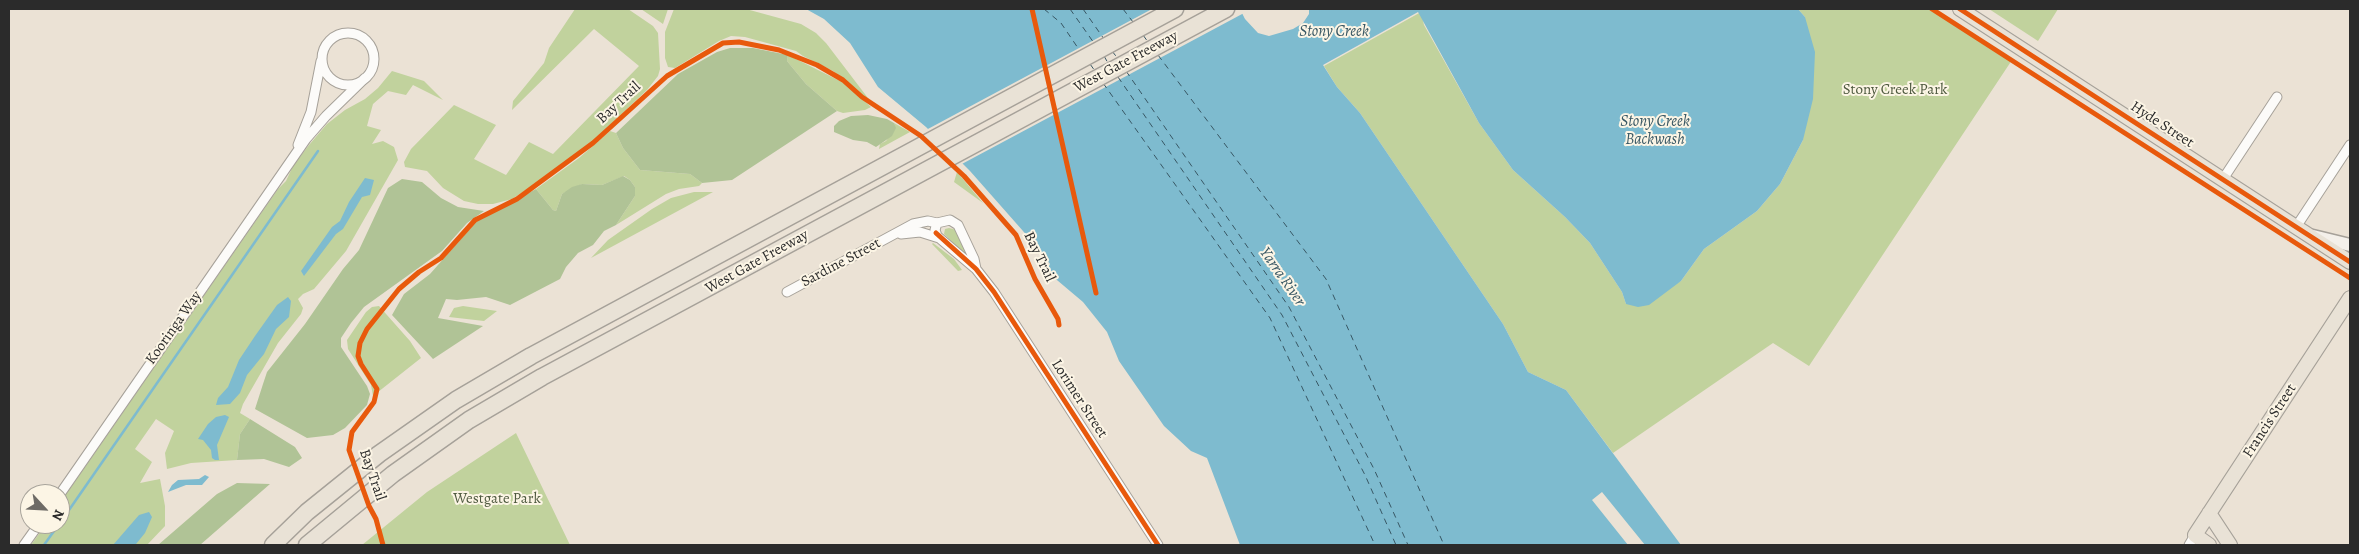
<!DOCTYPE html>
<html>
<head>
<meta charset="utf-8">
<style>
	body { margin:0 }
	#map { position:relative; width:2359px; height:554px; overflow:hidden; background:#ebe2d5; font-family:Alegreya,serif }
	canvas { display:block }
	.frame { position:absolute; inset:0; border:10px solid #2b2b2b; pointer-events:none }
	.north { position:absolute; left:20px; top:484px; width:50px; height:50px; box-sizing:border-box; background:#fcf5e5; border:1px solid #a8a49b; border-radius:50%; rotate:115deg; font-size:14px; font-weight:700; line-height:20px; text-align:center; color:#2b2b2b }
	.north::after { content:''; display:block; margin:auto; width:18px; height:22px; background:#6e6b66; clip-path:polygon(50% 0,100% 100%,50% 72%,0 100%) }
</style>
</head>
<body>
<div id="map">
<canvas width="2359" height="554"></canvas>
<div class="frame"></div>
<div class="north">N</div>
</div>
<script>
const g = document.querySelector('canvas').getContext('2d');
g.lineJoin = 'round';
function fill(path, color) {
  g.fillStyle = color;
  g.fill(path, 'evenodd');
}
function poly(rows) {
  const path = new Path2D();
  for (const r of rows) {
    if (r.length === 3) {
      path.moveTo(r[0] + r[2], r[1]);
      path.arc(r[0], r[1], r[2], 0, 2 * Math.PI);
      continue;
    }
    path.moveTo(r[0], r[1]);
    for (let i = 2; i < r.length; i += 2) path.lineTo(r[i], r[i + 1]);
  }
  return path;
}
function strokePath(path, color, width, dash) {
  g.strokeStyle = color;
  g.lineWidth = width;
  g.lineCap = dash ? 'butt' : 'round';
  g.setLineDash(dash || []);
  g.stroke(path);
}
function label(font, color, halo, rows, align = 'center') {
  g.font = font + ' Alegreya,serif';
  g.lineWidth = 4;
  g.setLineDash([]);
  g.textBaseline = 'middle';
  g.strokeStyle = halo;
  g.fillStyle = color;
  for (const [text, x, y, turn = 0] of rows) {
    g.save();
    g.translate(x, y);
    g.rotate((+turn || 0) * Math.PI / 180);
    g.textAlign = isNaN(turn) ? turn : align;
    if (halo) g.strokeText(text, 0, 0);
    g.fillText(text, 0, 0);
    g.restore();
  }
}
const green = poly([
	[575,9,628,9,653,26,658,33,660,69,658,76,647,90,593,141,529,188,512,199,493,204,478,204,464,201,443,188,427,171,405,167,404,162,411,149,454,105,496,125,474,159,506,175,529,142,553,154,639,66,594,29,512,110,513,101,544,63,549,48],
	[641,9,668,9,663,24],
	[674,9,746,9,801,24,816,33,826,43,871,102,833,71,803,56,796,51,745,37,731,36,719,41,675,68,668,67,665,58,665,32],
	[1798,9,1935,9,2012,60,1809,366,1773,343,1613,453,1566,390,1528,372,1503,324,1360,113,1337,87,1324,66,1421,12,1424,25,1479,123,1513,170,1565,217,1590,243,1622,292,1626,304,1681,281,1704,249,1757,211,1780,184,1803,140,1805,17],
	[1989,9,2058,9,2038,41],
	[788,55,846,84,871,107,865,110,843,113,837,111,806,84,787,61],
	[392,71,424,81,443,100,413,85,406,95,388,91,373,104,367,126,381,130,372,144,383,141,394,147,398,160,346,251,314,289,303,294,298,299,303,308,301,314,278,343,243,404,240,413,250,419,240,434,237,460,191,463,167,469,165,453,174,431,156,419,135,449,152,462,140,483,160,479,165,506,165,526,147,545,31,545,46,524,60,524,60,503,232,255,278,189,286,181,293,166,309,145,327,124,345,110,365,99,378,88],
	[894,123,910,132,879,149,880,144,886,141,895,128],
	[610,131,616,133,623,148,640,170,690,174,702,183,699,186,679,189,666,194,616,225,635,196,635,187,630,180,624,176,602,185,582,184,562,194,556,211,553,210,536,189,579,158],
	[957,172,983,203,954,182],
	[694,192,713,192,591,258,608,240,652,209,671,198],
	[949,228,957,230,968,258,944,234,945,229],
	[933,243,954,259,962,270,958,271,932,244],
	[379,306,410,341,421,358,373,396,371,385,348,349,347,340,366,312,372,307],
	[463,306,497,311,484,321,449,317,454,308],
	[516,433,570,545,362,545,427,492]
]);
const forest = poly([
	[730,48,753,48,788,55,787,61,806,84,837,111,732,180,702,183,690,174,640,170,623,148,616,133,678,74,717,52],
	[868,115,887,119,894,123,896,128,892,136,876,147,867,142,853,140,834,132,834,126,839,121,851,116],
	[623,176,630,180,635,187,635,196,616,225,604,231,593,245,578,253,566,267,560,279,510,305,486,297,457,300,446,299,438,318,483,326,433,359,392,315,404,294,430,274,477,221,536,189,553,210,556,211,562,194,572,187,582,184,602,185],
	[402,179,422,182,441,198,458,207,484,211,467,223,442,251,364,307,351,323,341,338,341,347,367,386,370,394,367,405,345,428,333,435,307,438,255,409,263,384,267,372,305,324,343,269,359,250,388,188],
	[250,419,295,447,302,458,289,467,264,459,237,460,240,434],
	[237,483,270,484,200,545,158,545,217,494]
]);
const water = poly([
	[806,9,1240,9,1245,19,1258,33,1269,36,1293,29,1303,23,1309,14,1309,9,1798,9,1805,17,1815,52,1813,99,1803,140,1780,184,1757,211,1704,249,1681,281,1649,305,1638,307,1626,304,1622,292,1590,243,1565,217,1513,170,1479,123,1418,12,1323,65,1337,87,1360,113,1503,324,1528,372,1566,390,1681,545,1240,545,1207,458,1191,451,1164,426,1119,361,1107,332,1083,302,1051,275,1047,270,1050,264,1038,248,970,171,926,127,878,87,850,43,824,19],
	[365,178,374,180,370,195,362,197,343,229,336,234,304,276,301,271,332,227,340,221,349,202],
	[288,297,291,301,289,317,276,329,264,354,247,375,240,393,230,404,216,405,218,398,228,387,239,360,255,336,277,305],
	[225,415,229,417,217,445,219,460,215,460,212,458,211,450,203,440,198,439,208,424,216,417],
	[205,475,209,477,202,485,186,485,168,492,172,485,178,480,199,479],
	[149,512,152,517,145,533,136,544,113,545,139,515]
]);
const pier = poly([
	[1152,9,1242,9,1244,13,960,165,926,130],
	[1602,492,1645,545,1628,545,1592,500]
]);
const stream = poly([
	[60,523,318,151],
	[44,545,59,524]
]);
const ferry = poly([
	[1032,9,1045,70],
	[1044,9,1061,23,1080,51],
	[1070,9,1094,43],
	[1083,9,1104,39],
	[1123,9,1133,22],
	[1143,35,1148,42],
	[1112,51,1119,60],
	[1158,55,1326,279,1444,545],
	[1104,56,1108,63],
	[1090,64,1095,71],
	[1126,71,1289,307,1374,469,1408,545],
	[1118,77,1282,315,1365,475,1396,545],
	[1103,83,1270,318,1375,545],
	[1049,86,1051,94],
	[1055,110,1096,293]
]);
const minor = poly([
	[348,59,26],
	[298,145,311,112,321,61],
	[2223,179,2277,97],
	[2296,227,2350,145],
	[901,234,920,232,939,238],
	[976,269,974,259,958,225,950,220,937,223,935,230,937,236,976,269,994,292,1158,545],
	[787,292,913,224,928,221,937,223],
	[60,494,306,139,326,116,365,78],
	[24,545,39,524],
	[2189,545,2195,535]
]);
const secondary = poly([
	[2313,236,2350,245]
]);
const primary = poly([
	[1960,9,2350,262],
	[2209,513,2230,545],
	[2209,545,2195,535,2350,298]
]);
const motorway = poly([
	[273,545,307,512,379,454,456,400,531,356,1175,9],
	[307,545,393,474,469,420,542,377,1226,9]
]);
const cycleway = poly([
	[1032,9,1096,293],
	[1932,9,2350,278],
	[1960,9,2350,262],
	[936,233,976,269,994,292,1158,545],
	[383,545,376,519,369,506,349,450,352,432,374,402,377,389,361,364,358,356,360,343,367,329,399,289,419,272,441,258,475,220,517,199,593,143,667,76,723,43,739,42,779,50,817,65,843,80,862,97,921,136,964,176,1016,235,1035,279,1058,319,1059,325]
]);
const streetNames = [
	["West Gate Freeway",1126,62,-28],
	["Bay Trail",619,103,-43],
	["Hyde Street",2162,125,33],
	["Bay Trail",1039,257,64],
	["West Gate Freeway",757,262,-29],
	["Sardine Street",841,263,-28],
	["Kooringa Way",174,328,-55],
	["Lorimer Street",1079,399,57],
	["Francis Street",2270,421,-57],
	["Bay Trail",372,475,71]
];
const parkNames = [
	["Stony Creek Park",1895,90],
	["Westgate Park",497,499]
];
const waterNames = [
	["Stony Creek",1334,32],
	["Stony Creek",1655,122],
	["Backwash",1655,140],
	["Yarra River",1282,277,55]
];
fill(green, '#c1d29d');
fill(forest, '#b0c396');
fill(water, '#7ebbcf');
fill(pier, '#ebe2d5');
strokePath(stream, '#7ebbcf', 2.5);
strokePath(ferry, '#385764', 1, [6, 5]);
strokePath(minor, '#a6a199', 11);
strokePath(secondary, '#a6a199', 15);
strokePath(primary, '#a6a199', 16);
strokePath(motorway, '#a6a199', 19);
strokePath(minor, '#fcfbf9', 9);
strokePath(secondary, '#f4f0ea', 12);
strokePath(primary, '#e9e2d6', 14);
strokePath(motorway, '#e9e2d6', 16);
strokePath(cycleway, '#e8590c', 5);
label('15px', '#2b2b2b', '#fcf5e5', streetNames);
label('15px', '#4e593f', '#fcf5e5', parkNames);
label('italic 16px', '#385764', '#fcf5e5', waterNames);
</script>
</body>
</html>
